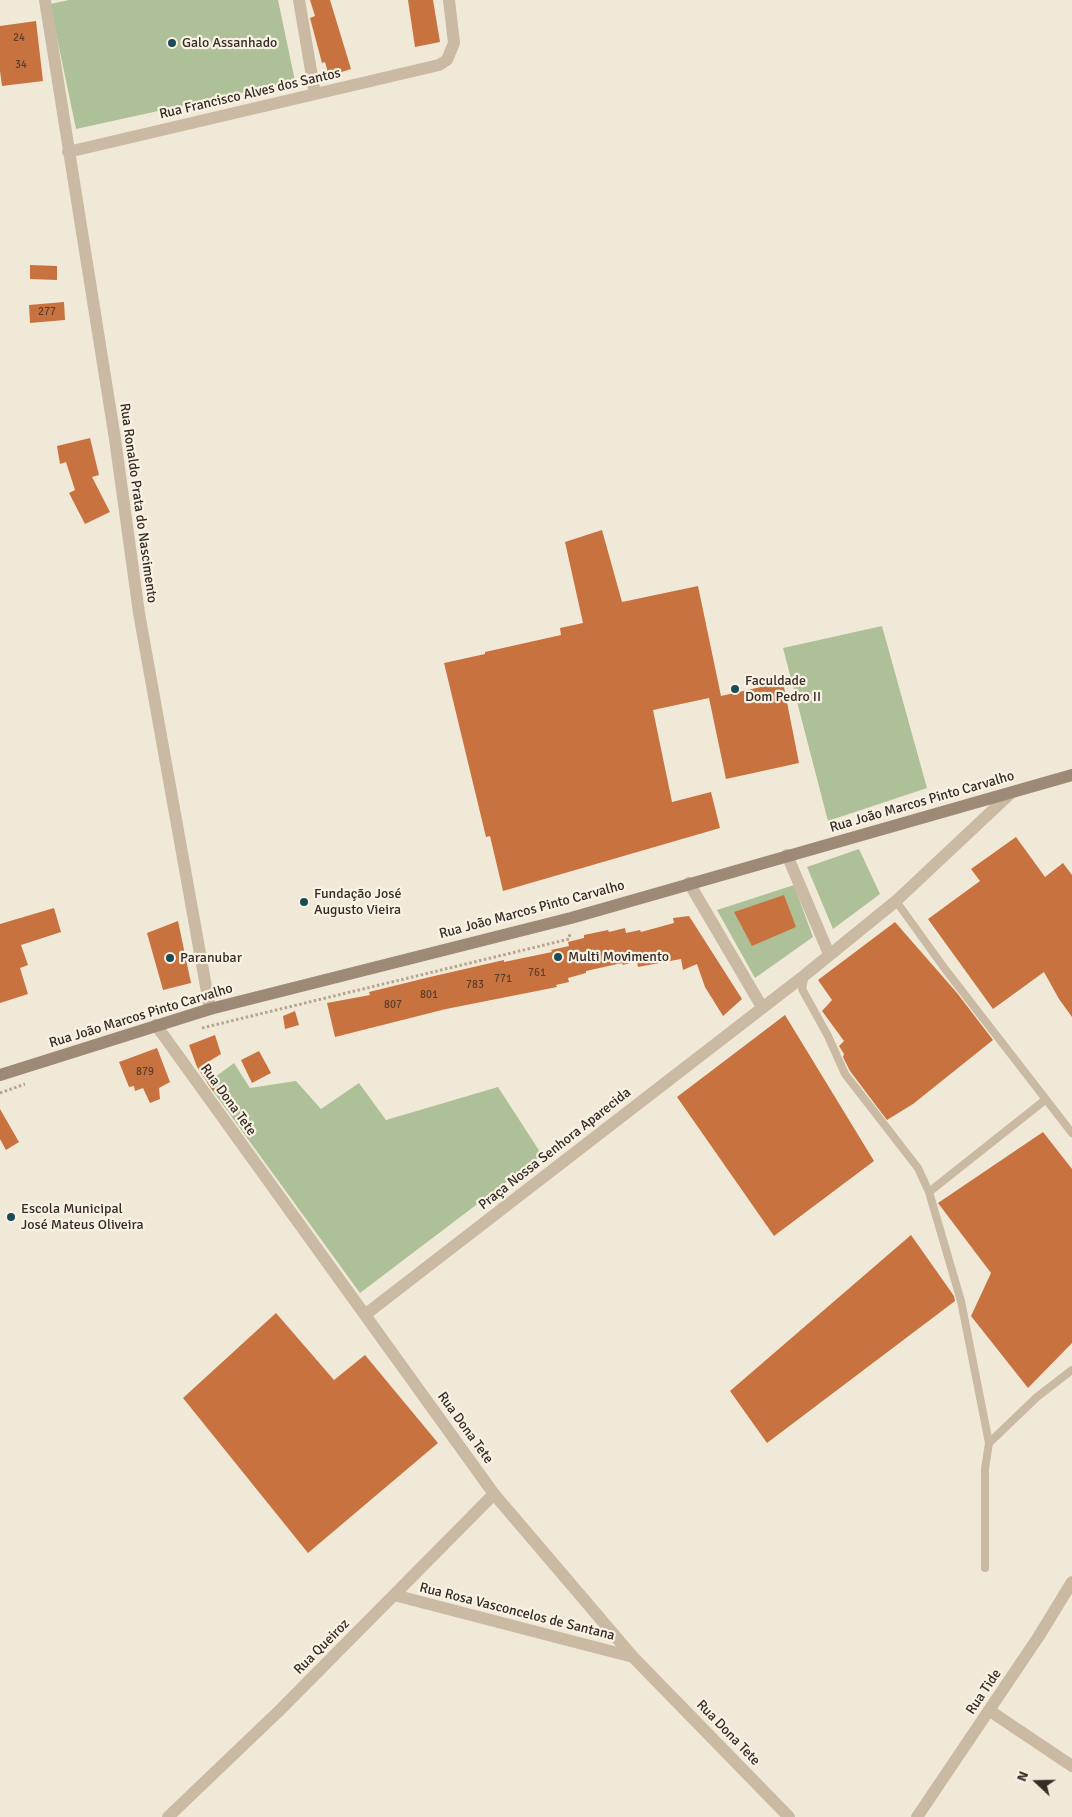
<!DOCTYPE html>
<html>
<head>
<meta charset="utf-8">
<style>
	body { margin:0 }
	#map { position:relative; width:1072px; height:1817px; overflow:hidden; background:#f1e9d8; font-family:Signika,sans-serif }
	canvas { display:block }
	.north { position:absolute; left:1012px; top:1757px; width:50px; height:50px; -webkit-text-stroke:4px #f9f2e4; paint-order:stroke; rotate:291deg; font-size:14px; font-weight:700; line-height:20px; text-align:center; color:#352c26 }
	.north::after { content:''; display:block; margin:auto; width:18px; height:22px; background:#352c26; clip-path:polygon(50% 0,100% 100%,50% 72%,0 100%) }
</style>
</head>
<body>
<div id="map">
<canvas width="1072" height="1817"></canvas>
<div class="north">N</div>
</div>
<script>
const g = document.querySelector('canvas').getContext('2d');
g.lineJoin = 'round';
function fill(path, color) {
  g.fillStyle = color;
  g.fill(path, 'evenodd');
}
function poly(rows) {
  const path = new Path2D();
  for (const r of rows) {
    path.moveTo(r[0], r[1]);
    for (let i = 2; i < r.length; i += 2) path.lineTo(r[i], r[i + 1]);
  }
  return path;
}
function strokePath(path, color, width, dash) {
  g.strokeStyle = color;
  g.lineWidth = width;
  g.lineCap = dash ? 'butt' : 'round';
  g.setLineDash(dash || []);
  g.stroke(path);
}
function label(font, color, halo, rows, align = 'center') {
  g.font = font + ' Signika,sans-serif';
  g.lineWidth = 4.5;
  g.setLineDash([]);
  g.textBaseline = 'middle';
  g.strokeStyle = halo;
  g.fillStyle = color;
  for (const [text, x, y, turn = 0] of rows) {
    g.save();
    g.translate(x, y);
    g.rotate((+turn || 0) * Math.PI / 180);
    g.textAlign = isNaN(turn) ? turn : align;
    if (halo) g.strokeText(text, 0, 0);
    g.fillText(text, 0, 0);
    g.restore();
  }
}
const green = poly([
	[69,0,278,0,295,81,76,129,50,4],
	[882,626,927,788,828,821,783,648],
	[859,849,880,894,833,929,807,867],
	[794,885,813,937,755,978,717,910],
	[234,1063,250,1088,296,1081,321,1109,359,1083,386,1120,498,1087,542,1155,360,1293,207,1083]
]);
const building = poly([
	[310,0,330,0,351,69,329,76,325,62,322,63,310,18,315,16],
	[408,0,433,0,440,42,415,47],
	[36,21,43,81,2,86,0,71,0,26],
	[30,265,57,266,57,280,30,279],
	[64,302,65,320,30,323,29,305],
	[90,438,99,475,92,477,110,512,85,524,69,493,75,490,66,462,60,464,57,446],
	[602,530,622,602,698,586,721,696,783,682,799,763,726,779,709,698,653,710,672,802,711,792,720,828,503,891,490,836,486,837,444,663,485,654,485,652,561,635,560,628,583,623,565,542],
	[1016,837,1045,877,1063,863,1072,875,1072,1017,1059,999,1044,972,993,1009,928,919,980,881,971,869],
	[784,895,796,927,752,946,734,912],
	[54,908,61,932,21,945,28,965,20,968,28,994,0,1003,0,924],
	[689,916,742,999,723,1016,705,987,697,964,683,970,681,959,638,967,637,961,623,965,622,963,586,971,586,973,568,978,569,982,556,985,557,987,446,1009,335,1037,327,1003,370,995,369,992,430,977,504,960,504,962,552,952,551,950,569,946,568,942,584,938,584,935,608,930,609,932,625,928,626,933,640,930,641,932,674,923,673,918],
	[178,921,191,983,163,990,147,933],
	[895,922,957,993,993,1040,913,1104,887,1120,850,1071,843,1057,844,1054,839,1046,844,1041,822,1011,832,1000,818,980],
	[295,1011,299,1025,285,1029,283,1016],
	[785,1015,874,1161,774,1236,677,1097],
	[215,1035,221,1054,208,1062,215,1090,213,1091,197,1067,189,1045],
	[157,1048,170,1082,159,1088,160,1099,150,1103,143,1088,135,1091,134,1086,129,1087,119,1062],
	[259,1051,271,1073,252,1083,241,1060],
	[0,1109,19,1142,6,1150,0,1139],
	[1043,1132,1072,1169,1072,1343,1028,1388,971,1316,991,1273,938,1203],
	[911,1235,954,1296,955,1301,767,1443,730,1391],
	[276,1313,334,1380,365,1355,438,1443,308,1553,183,1398]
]);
const path = poly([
	[202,1028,569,939,570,933],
	[0,1093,25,1084]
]);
const lane = poly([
	[896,901,945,969,1072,1133],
	[805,975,802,989,828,1036,845,1074,918,1168,929,1192],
	[989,1443,961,1301,929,1192,1045,1100],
	[985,1568,985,1469,989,1443,1037,1397,1072,1370]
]);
const street = poly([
	[45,0,115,439,139,613,210,1009],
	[299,0,315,94],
	[68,152,439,65,447,60,454,43,449,0],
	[787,855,829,954],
	[689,883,762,1007],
	[156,1025,494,1494,633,1657,789,1817],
	[366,1314,805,975,896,901,1011,793],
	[394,1595,633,1657],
	[990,1711,1072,1766],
	[168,1817,280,1710,494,1494],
	[917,1817,1039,1636,1072,1582]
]);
const secondary = poly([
	[0,1075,210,1009,571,918,1072,775]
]);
const markers = [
	[172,43,5,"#1b4b57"],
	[735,689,5,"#1b4b57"],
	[304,902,5,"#1b4b57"],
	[558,957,5,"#1b4b57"],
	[170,958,5,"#1b4b57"],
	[11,1217,5,"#1b4b57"]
];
const numberNames = [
	["24",19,38],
	["34",21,65],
	["277",47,312],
	["761",537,973],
	["771",503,979],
	["783",475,985],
	["801",429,995],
	["807",393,1005],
	["879",145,1072]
];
const poiNames = [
	["Galo Assanhado",182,43],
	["Faculdade",745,681],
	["Dom Pedro II",745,697],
	["Fundação José",314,894],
	["Augusto Vieira",314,910],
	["Multi Movimento",568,957],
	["Paranubar",180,958],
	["Escola Municipal",21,1209],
	["José Mateus Oliveira",21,1225]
];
const streetNames = [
	["Rua Francisco Alves dos Santos",250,94,-13],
	["Rua Ronaldo Prata do Nascimento",138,503,82],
	["Rua João Marcos Pinto Carvalho",922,802,-16],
	["Rua João Marcos Pinto Carvalho",532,910,-15],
	["Rua João Marcos Pinto Carvalho",141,1016,-17],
	["Rua Dona Tete",228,1100,54],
	["Praça Nossa Senhora Aparecida",555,1149,-38],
	["Rua Dona Tete",465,1428,54],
	["Rua Rosa Vasconcelos de Santana",517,1612,14],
	["Rua Queiroz",322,1647,-45],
	["Rua Tide",984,1692,-56],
	["Rua Dona Tete",728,1733,46]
];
fill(green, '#aec098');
fill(building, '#c8723f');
strokePath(path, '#b5a48e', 3, [2.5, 2.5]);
strokePath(lane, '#cabaa4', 8);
strokePath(street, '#cabaa4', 12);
strokePath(secondary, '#9d8976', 12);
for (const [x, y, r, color] of markers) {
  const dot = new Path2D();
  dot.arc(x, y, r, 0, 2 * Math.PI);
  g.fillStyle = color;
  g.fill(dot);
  strokePath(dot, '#f9f2e4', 2);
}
label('11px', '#5a3e2c', null, numberNames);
label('14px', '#352c26', '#f9f2e4', poiNames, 'left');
label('14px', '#352c26', '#f9f2e4', streetNames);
</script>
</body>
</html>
